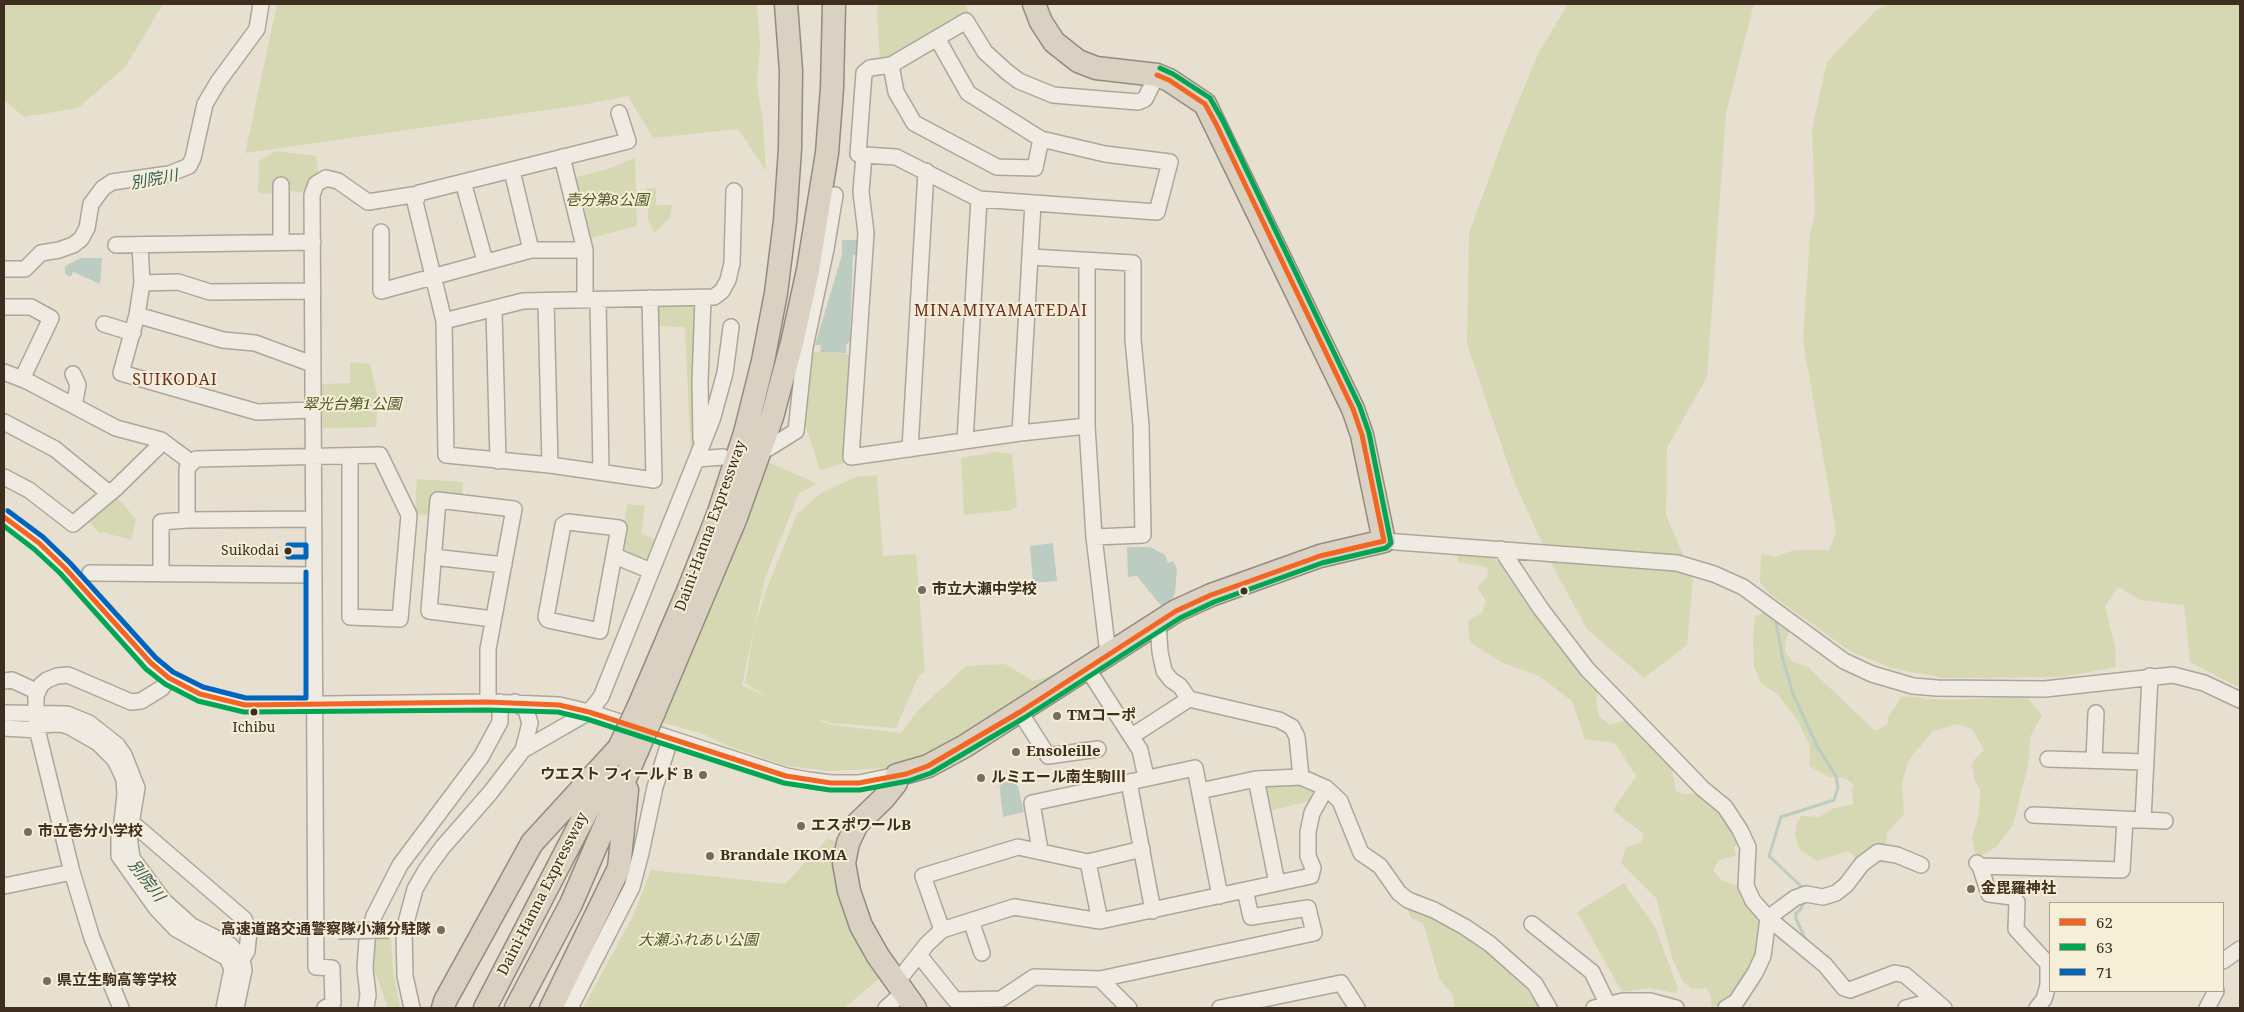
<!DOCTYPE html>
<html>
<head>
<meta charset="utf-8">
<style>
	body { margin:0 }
	#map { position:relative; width:2244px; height:1012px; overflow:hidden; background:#e7e0d1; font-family:"Noto Serif",serif }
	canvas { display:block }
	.frame { position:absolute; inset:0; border:5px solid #3d2e20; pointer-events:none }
	.legend { position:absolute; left:2049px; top:902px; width:175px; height:90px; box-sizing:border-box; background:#f7eed8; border:1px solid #ada18e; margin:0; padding:6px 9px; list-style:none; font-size:15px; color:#3d2e20 }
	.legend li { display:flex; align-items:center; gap:10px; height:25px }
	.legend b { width:25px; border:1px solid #ada18e }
</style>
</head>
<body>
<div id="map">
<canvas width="2244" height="1012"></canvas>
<div class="frame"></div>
<ul class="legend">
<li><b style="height:6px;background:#f26522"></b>62</li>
<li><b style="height:6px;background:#00a651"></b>63</li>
<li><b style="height:6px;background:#0065bd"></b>71</li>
</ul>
</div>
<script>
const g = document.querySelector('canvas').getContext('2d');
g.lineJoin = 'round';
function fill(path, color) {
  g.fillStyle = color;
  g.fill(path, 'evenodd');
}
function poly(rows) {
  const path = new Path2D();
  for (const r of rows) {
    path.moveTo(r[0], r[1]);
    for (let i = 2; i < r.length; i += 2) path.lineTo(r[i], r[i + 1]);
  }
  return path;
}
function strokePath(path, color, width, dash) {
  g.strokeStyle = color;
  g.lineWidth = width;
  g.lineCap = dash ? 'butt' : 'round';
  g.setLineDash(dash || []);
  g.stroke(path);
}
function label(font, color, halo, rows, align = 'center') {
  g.font = font + ' "Noto Serif","Noto Sans JP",serif';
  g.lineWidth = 4;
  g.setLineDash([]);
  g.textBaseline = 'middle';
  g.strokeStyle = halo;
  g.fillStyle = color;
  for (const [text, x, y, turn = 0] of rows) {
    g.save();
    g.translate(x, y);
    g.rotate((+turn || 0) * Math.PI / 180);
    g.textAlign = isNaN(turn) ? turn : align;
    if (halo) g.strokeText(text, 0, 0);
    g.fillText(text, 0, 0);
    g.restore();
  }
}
const green = poly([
	[4,4,163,4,126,66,78,108,24,117,4,100],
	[277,4,757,4,760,47,757,85,763,121,766,171,738,129,653,138,628,96,582,105,245,153],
	[879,4,966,4,969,14,880,63,877,8],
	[1568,4,1754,4,1726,113,1707,377,1667,448,1666,515,1693,578,1687,645,1644,678,1587,629,1550,561,1513,479,1467,344,1469,233,1509,124,1539,52],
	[1889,4,2240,4,2240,688,2190,662,2184,605,2140,600,2118,587,2105,607,2115,646,2116,667,2061,677,1944,678,1891,668,1850,651,1770,594,1760,582,1761,554,1775,557,1794,550,1829,550,1836,532,1803,340,1810,235,1815,211,1812,129,1827,62,1876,10],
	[276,151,316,156,318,174,307,192,287,191,288,181,276,181,275,194,258,193,259,161],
	[635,158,637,226,586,239,572,178,611,168],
	[647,188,656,188,656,205,672,205,670,218,654,233,648,219],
	[660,302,698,305,696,445,691,456,685,327,655,326,655,307],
	[813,352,854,354,848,462,820,470,803,418],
	[350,362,370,364,378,398,376,427,323,428,322,384,350,383],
	[996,452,1012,454,1017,506,1011,510,964,515,961,458],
	[763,460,818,484,799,493,765,578,742,685,771,699,745,683,755,626,765,593,797,514,821,493,856,477,877,475,883,556,916,554,925,671,919,675,896,728,831,723,812,718,831,725,901,733,917,711,966,666,1005,664,1033,681,1052,675,1047,680,948,744,890,768,828,771,783,765,726,745,706,735,662,722],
	[417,479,463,482,462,498,432,515,415,514],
	[115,495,136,519,131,540,102,532,99,533,87,519],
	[627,504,645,506,641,533,655,540,647,558,641,560,624,553,621,547],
	[1458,552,1494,556,1497,562,1504,564,1598,688,1596,702,1599,716,1610,725,1629,719,1671,763,1676,791,1684,794,1700,793,1731,826,1740,843,1734,847,1736,856,1719,860,1713,870,1721,880,1738,886,1760,923,1760,937,1758,951,1735,994,1720,1006,1711,1006,1711,997,1706,988,1692,989,1683,982,1673,960,1656,898,1621,863,1626,847,1641,843,1644,834,1613,810,1636,776,1615,743,1585,739,1572,701,1539,676,1501,662,1474,645,1469,639,1468,621,1482,613,1486,601,1477,587,1488,576,1487,567,1458,562],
	[1764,613,1777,618,1789,631,1785,643,1785,652,1793,662,1808,667,1875,731,1888,724,1888,718,1902,696,1945,700,2027,697,2042,715,2031,735,2028,765,2013,825,1996,847,1977,859,1972,838,1979,814,1980,790,1975,781,1972,767,1974,760,1984,750,1972,729,1957,724,1933,731,1908,761,1902,783,1904,814,1887,833,1886,847,1864,857,1856,858,1848,851,1818,861,1800,850,1795,835,1797,823,1801,816,1819,817,1832,809,1853,804,1852,791,1854,785,1845,778,1829,777,1809,766,1810,746,1798,721,1778,695,1761,683,1754,666,1753,640,1755,616],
	[1302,782,1317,788,1315,800,1268,811,1263,791,1268,785],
	[828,838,841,845,885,974,844,1008,583,1008,634,914,651,870,785,884],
	[1624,883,1655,927,1678,988,1675,993,1649,988,1622,992,1577,912],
	[1410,906,1471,934,1518,976,1539,1008,1455,1008,1453,995,1439,978,1423,923,1411,918,1407,909],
	[384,937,391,939,393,970,400,1008,388,1008,374,968,375,941]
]);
const water = poly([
	[842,240,859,240,859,255,853,255,850,341,846,345,846,353,820,352,821,345,815,345,842,255],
	[81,258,102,258,100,284,73,272,71,277,65,274,65,266],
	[1053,543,1057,581,1033,583,1030,546],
	[1127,547,1150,547,1165,555,1168,563,1173,561,1177,569,1175,593,1171,602,1162,607,1137,576,1128,577],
	[1016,778,1024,812,1003,817,999,781]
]);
const stream = poly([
	[1776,622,1782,656,1793,694,1817,746,1836,776,1838,788,1834,800,1781,817,1769,856,1804,889],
	[1805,900,1800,910,1796,913,1796,919,1806,940]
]);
const minor = poly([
	[937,38,968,93,1041,139,1105,154,1170,162,1157,212,979,199,896,157,864,155,861,192,866,233,851,457,1020,433,1087,426],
	[619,113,628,141,419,193,417,198,415,202,444,321,446,455,550,465,654,480,650,298],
	[1041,139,1035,168,997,167,914,123,896,92,891,65,966,21,985,52,1007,72,1019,81,1053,95,1138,102,1145,99,1157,75],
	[864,155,858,154,864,73,870,68,891,65],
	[562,157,585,250,585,299],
	[512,171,531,250],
	[463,182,485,261],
	[281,185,281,242],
	[381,232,381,291,531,250,585,250],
	[116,245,313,242],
	[1031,257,1133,263,1133,339,1141,425,1143,535,1094,537],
	[1087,260,1087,426,1094,537,1108,654],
	[4,269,25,269,41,253,59,250,73,245,81,239,87,228,91,204,103,188,112,182,169,174,189,166,193,158,205,104,218,82,257,29,261,4],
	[142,283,178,282,210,292,313,291],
	[598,300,601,472],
	[546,301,550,465],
	[4,307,31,307,51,318,22,379],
	[494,310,498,461],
	[137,315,142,283,140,245],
	[444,321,523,301,714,297,722,291,728,280,732,263,734,191],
	[104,324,133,333],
	[4,372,27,381,116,428,161,440,192,463],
	[73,374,78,385,74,406],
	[312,410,257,412,121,373,137,315,223,340,255,343,312,364],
	[4,422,55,449,109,493],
	[1020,433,1033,203],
	[701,439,700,382,703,298],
	[965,441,979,199],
	[767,449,796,431,805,347,826,249,835,195],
	[910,449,926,171],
	[697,459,723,457],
	[4,477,29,490,73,524,116,488,163,442],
	[4,517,39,543,65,568,151,663,169,678,200,694,245,705,488,702,559,705,589,712,786,776,808,780,831,783,859,783,897,775],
	[314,519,187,520,187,468,196,459,380,455,409,515,400,619,350,617,350,456],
	[568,522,619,528,600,631,548,620,546,617,563,525,568,522],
	[1384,541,1677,563,1714,574,1743,587,1844,661,1872,674,1913,686,1937,688,2045,689,2173,675,2204,683,2240,700],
	[1501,549,1541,609,1587,669,1703,789,1725,807,1740,830,1748,847,1746,886,1753,901,1768,918,1825,965,1844,988,1850,990,1895,973,1905,975,1944,1008],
	[615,556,651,571],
	[433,557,504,565],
	[90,573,314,575],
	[161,574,161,522,187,520],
	[1158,622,1160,652,1164,671,1171,680,1180,686,1189,699,1279,720,1292,727,1297,737,1301,777],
	[1087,668,1140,750,1146,777],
	[4,681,12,680,38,692],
	[488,702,488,649,514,509,438,500,429,611,493,619],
	[515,702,526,710,530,723,523,750],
	[1020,712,1048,756,1098,749],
	[4,713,67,714,89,723,117,745,124,755,137,788,129,836,132,858,164,901,192,926,230,945,242,959,244,970,236,1008],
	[36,725,61,724,70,727,98,743,115,760,124,779,125,794,122,822,119,835,119,856,156,908,176,929,227,958,232,969,224,1008],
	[4,728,38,730],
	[1132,736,1189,699],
	[2048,759,2146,762],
	[2094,760,2096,713],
	[1256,779,1277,883],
	[1129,782,1153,911],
	[1200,791,1256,779,1301,777,1326,788,1340,801,1361,853,1380,866,1399,893,1408,900,1434,910,1465,927,1490,944,1535,984,1549,1008],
	[2033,815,2165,821],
	[2143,820,2150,676],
	[123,822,137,827,244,919,249,931,247,951,242,959],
	[1040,850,1032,803,1195,768,1220,896],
	[1088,862,1142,849],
	[1977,863,1980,866,2122,870,2125,820],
	[1980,866,1989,894,2012,897,2017,902,2016,929,2048,964,2048,985,2044,999,2037,1008],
	[4,886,72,872],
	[971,921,982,953],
	[1532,924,1592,972,1608,1005],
	[942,930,923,876,1018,847,1088,862,1100,921],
	[919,955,955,1000,1001,999,1034,977,1100,979,1314,933,1308,908,1251,917,1245,890],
	[2223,961,2240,949],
	[1100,979,1129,1008],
	[897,982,927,944,942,930,1014,907,1100,921,1311,876,1313,868,1308,856,1308,832,1312,813,1326,788],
	[121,1008,92,938,72,872,36,725,36,695,41,685,47,680,57,676,68,675,131,702,141,701,162,688,169,678],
	[325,1008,333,1003,332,968,316,967,312,195,316,184,326,178,338,181,368,202,412,195,417,198],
	[366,1008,368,995,365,968,367,940,374,916,400,865,481,757,500,722,500,702],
	[412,1008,405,976,404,930,415,889,426,870,442,848,490,793,523,750,589,712,601,697,712,420,725,373,731,327],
	[570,1008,632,887,641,853,655,787,670,740],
	[886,1008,904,992],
	[1220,1008,1341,983,1357,1008],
	[1594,1008,1623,1001,1650,1001,1676,1008],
	[1726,1008,1736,1002,1755,973,1763,956,1768,918,1795,898,1806,894,1823,897,1836,893,1846,885,1862,864,1878,852,1897,855,1921,865],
	[1906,1008,1935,1000],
	[2207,1008,2216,991]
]);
const highway = poly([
	[638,708,688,591,719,512,745,433,763,361,776,293,785,221,790,149,791,71,786,4],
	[654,712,735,520,772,417,792,343,808,270,827,153,832,88,834,4],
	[443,1008,445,1001,532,843,619,748],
	[485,1008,605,776],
	[516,1008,571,904,637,751],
	[551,1008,619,868,627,790],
	[915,1008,878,956,861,926,849,891,844,863,848,843,857,824,884,798,896,783,897,775,928,766,965,746,1176,611,1211,595,1320,556,1384,541,1362,435,1353,409,1205,104,1169,80,1157,75,1096,68,1078,61,1054,42,1041,22,1034,4]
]);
const minorBridge = poly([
	[338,931,389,930]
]);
const highwayBridge = poly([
	[619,748,638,708],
	[637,751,654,712]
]);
const bus1 = poly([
	[4,517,39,543,65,568,151,663,169,678,200,694,245,705,488,702,559,705,589,712,786,776,831,783,859,783,906,774,928,766,1020,712,1176,611,1211,595,1320,556,1384,541,1362,435,1353,409,1216,124,1205,104,1169,80,1157,75]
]);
const bus2 = poly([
	[4,526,34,549,60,573,146,669,165,684,198,701,244,712,488,710,558,712,587,719,784,783,830,790,860,790,908,781,931,773,1024,718,1180,618,1214,602,1322,563,1386,548,1391,543,1369,433,1360,407,1223,121,1210,98,1173,74,1160,68]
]);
const bus3 = poly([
	[8,511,43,537,70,563,156,658,173,672,203,687,246,698,306,698,306,572],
	[288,545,306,545,306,557,288,557,288,545]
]);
const markers = [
	[288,551,4.5,"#3d2e20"],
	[922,590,5,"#786c5e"],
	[1244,591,4.5,"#3d2e20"],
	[254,712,4.5,"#3d2e20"],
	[1057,716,5,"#786c5e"],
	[1016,752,5,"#786c5e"],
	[703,775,5,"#786c5e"],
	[981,778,5,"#786c5e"],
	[801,826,5,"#786c5e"],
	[28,832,5,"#786c5e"],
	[710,856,5,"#786c5e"],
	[1971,889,5,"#786c5e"],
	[441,930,5,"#786c5e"],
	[47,981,5,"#786c5e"]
];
const busNames = [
	["Suikodai",279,551],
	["Ichibu",254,728,"center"]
];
const parkNames = [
	["壱分第8公園",607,201],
	["翠光台第1公園",352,405],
	["大瀬ふれあい公園",698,941]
];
const streetNames = [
	["Daini-Hanna Expressway",711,526,-70],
	["Daini-Hanna Expressway",543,894,-63]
];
const poiNames = [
	["市立大瀬中学校",932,590],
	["TMコーポ",1067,716],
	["Ensoleille",1026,752],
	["ウエスト フィールド B",693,775,"right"],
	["ルミエール南生駒Ⅲ",991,778],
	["エスポワールB",811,826],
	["市立壱分小学校",38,832],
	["Brandale IKOMA",720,856],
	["金毘羅神社",1981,889],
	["高速道路交通警察隊小瀬分駐隊",431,930,"right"],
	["県立生駒高等学校",57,981]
];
const waterNames = [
	["別院川",154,180,-10],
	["別院川",146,881,52]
];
const neighbourhoodNames = [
	["MINAMIYAMATEDAI",1001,311],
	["SUIKODAI",175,380]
];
fill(green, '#d6d7b3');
fill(water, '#bcccc2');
strokePath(stream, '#bcccc2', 3);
strokePath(minor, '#ada599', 18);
strokePath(highway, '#928b80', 25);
strokePath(minor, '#efebe3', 15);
strokePath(highway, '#dad1c2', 22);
strokePath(minorBridge, '#ada599', 18, []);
strokePath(highwayBridge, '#928b80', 25, []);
strokePath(minorBridge, '#efebe3', 15);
strokePath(highwayBridge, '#dad1c2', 22);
strokePath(bus1, '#f26522', 5);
strokePath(bus2, '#00a651', 5);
strokePath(bus3, '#0065bd', 5);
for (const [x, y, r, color] of markers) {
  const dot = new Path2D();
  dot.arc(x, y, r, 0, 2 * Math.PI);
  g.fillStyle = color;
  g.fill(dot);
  strokePath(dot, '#f7eed8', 2);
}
label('14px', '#3d2e20', '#f7eed8', busNames, 'right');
label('italic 15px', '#4d5a26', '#f7eed8', parkNames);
label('15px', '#3d2e20', '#f7eed8', streetNames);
label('bold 15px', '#3d2e20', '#f7eed8', poiNames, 'left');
label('italic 16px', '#2f5d5a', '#f7eed8', waterNames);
g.letterSpacing = '1px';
label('16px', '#6b2e1e', '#f7eed8', neighbourhoodNames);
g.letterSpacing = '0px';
</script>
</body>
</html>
